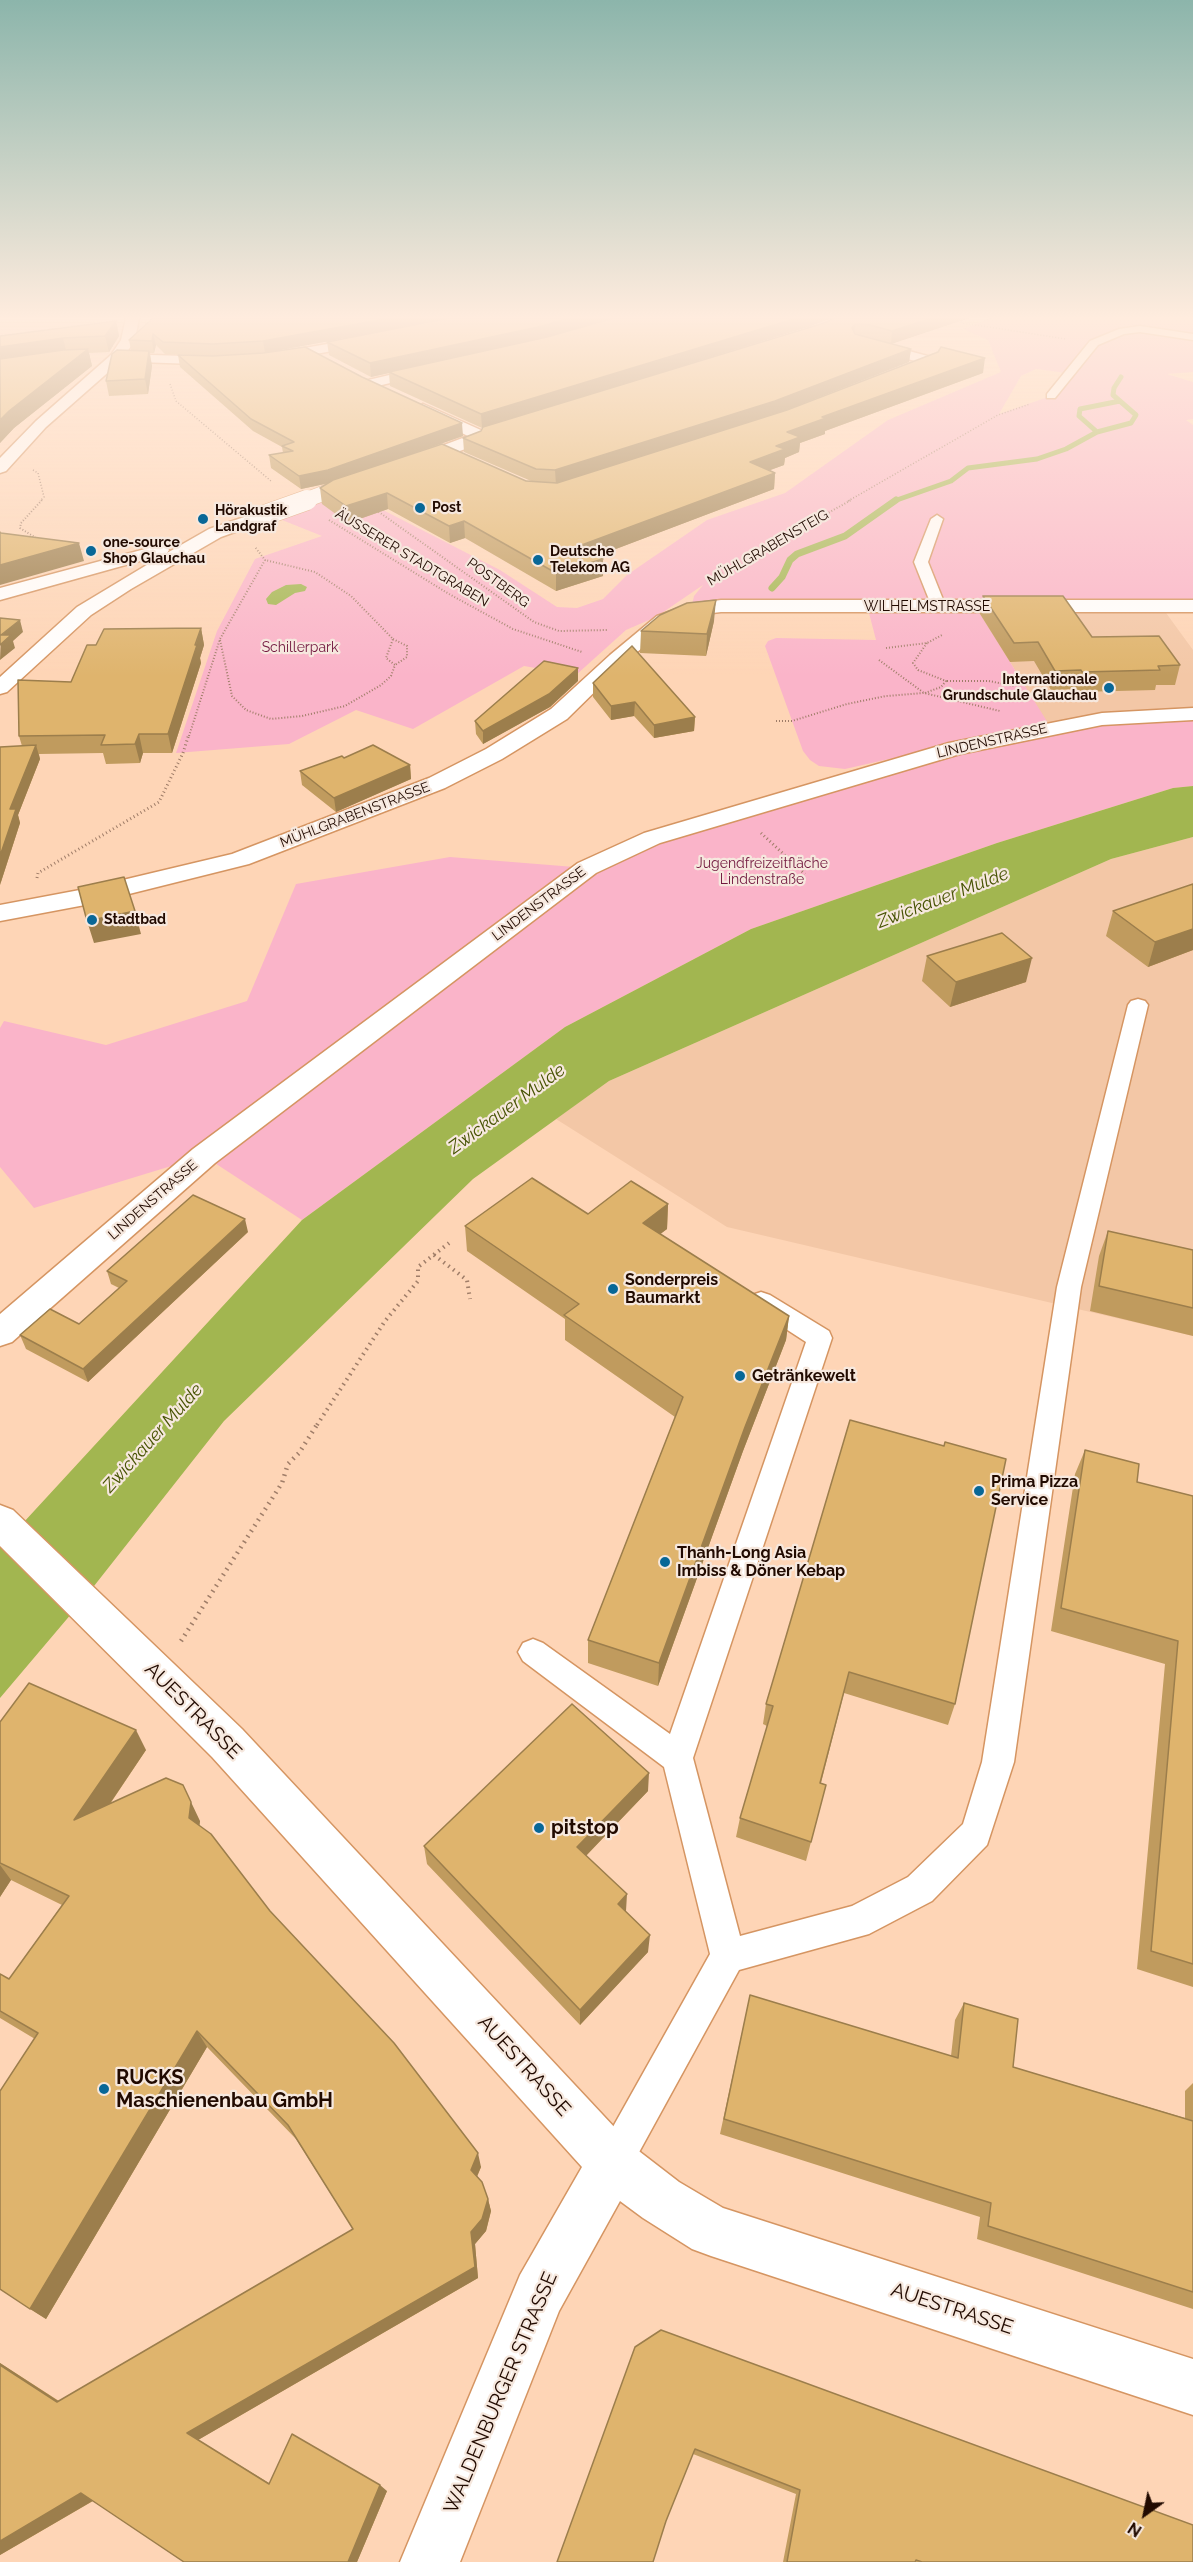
<!DOCTYPE html>
<html>
<head>
<meta charset="utf-8">
<style>
	body { margin:0 }
	#map { position:relative; width:1193px; height:2562px; overflow:hidden; background:#fed5b6; font-family:Raleway,sans-serif }
	canvas { display:block }
	.north { position:absolute; left:1115px; top:2484px; width:60px; height:60px; -webkit-text-stroke:4px #f6e8de; paint-order:stroke; rotate:213deg; font-size:16px; font-weight:700; line-height:24px; text-align:center; color:#210a00 }
	.north::after { content:''; display:block; margin:auto; width:21px; height:27px; background:#210a00; clip-path:polygon(50% 0,100% 100%,50% 72%,0 100%) }
</style>
</head>
<body>
<div id="map">
<canvas width="1193" height="2562"></canvas>
<div class="north">N</div>
</div>
<script>
const g = document.querySelector('canvas').getContext('2d');
g.lineJoin = 'round';
function fill(path, color) {
  g.fillStyle = color;
  g.fill(path, 'evenodd');
}
function poly(rows) {
  const path = new Path2D();
  for (const r of rows) {
    path.moveTo(r[0], r[1]);
    for (let i = 2; i < r.length; i += 2) path.lineTo(r[i], r[i + 1]);
  }
  return path;
}
function strokePath(path, color, width, dash) {
  g.strokeStyle = color;
  g.lineWidth = width;
  g.lineCap = dash ? 'butt' : 'round';
  g.setLineDash(dash || []);
  g.stroke(path);
}
function label(font, color, halo, rows, align = 'center') {
  g.font = font + ' Raleway,sans-serif';
  g.lineWidth = 4.5;
  g.setLineDash([]);
  g.textBaseline = 'middle';
  g.strokeStyle = halo;
  g.fillStyle = color;
  for (const [text, x, y, turn = 0] of rows) {
    g.save();
    g.translate(x, y);
    g.rotate((+turn || 0) * Math.PI / 180);
    g.textAlign = isNaN(turn) ? turn : align;
    if (halo) g.strokeText(text, 0, 0);
    g.fillText(text, 0, 0);
    g.restore();
  }
}
const built = poly([
	[1161,606,1193,650,1193,714,1050,728,980,612],
	[1193,837,1193,1336,727,1227,556,1119,609,1081,1111,859]
]);
const green = poly([
	[991,318,1193,318,1193,372,1167,374,1193,382,1193,419,1186,420,1193,425,1193,605,691,610,694,596,703,585,656,617,626,630,576,675,524,666,413,729,356,710,289,744,176,753,217,631,255,559,322,536,277,518,348,492,500,570,557,607,577,608,603,599,627,575,707,520,785,493,888,420,1001,372,988,340,963,329],
	[1036,369,1066,373,1051,396,999,414,1021,376],
	[979,612,1048,723,845,769,819,766,810,760,803,751,765,646,768,641,776,638,876,640,869,613],
	[1193,714,1193,786,1173,788,997,843,751,929,565,1027,302,1220,204,1156,34,1208,0,1167,0,1028,4,1021,106,1045,247,1001,296,884,450,857,587,868,652,838,1050,728]
]);
const water = poly([
	[301,584,307,587,305,591,295,593,276,605,268,604,266,599,272,592,286,585],
	[1193,786,1193,837,1111,859,609,1081,473,1179,224,1421,83,1600,0,1698,0,1548,302,1220,565,1027,751,929,997,843,1173,788]
]);
const streamFar1 = poly([
	[1097,432,1079,416,1080,409,1120,401],
	[894,501,951,481,968,468,1037,459,1066,449,1097,432,1131,423,1136,415,1113,395,1114,388,1121,377]
]);
const stream = poly([
	[772,588,782,577,790,560,797,554,845,536,896,500]
]);
const pathFar4 = poly([
	[946,318,963,323,1066,339],
	[170,384,176,401,271,481],
	[33,470,38,473,44,497,40,501],
	[848,501,998,415,1030,404]
]);
const pathFar3 = poly([
	[376,510,534,622,559,631,607,630],
	[329,520,449,594,513,629,582,652],
	[36,538,20,528,21,523,42,500],
	[714,578,851,500],
	[393,639,407,646,407,657,395,665],
	[220,640,232,696,246,710,271,719,302,716,345,706,381,685,391,676,395,665,386,658,393,639,351,596,315,572,265,560],
	[886,648,927,643,942,635],
	[879,660,924,693],
	[947,681,989,681,1014,686],
	[925,693,941,687,946,681,918,670,913,663,927,643],
	[776,721,792,721,847,704,886,696,924,693,1000,711],
	[189,736,220,639,265,560,255,547]
]);
const pathFar2 = poly([
	[761,833,805,874],
	[37,878,38,873,159,802,183,753,189,734]
]);
const pathFar1 = poly([
	[434,1255,467,1280,470,1299],
	[317,1425,385,1321,418,1281,418,1267,449,1243]
]);
const path = poly([
	[181,1641,282,1483,288,1464,299,1453,318,1423]
]);
const service = poly([
	[1140,326,1193,334,1193,340,1140,332,1124,334,1098,345,1055,398,1047,398,1047,394,1090,341,1119,329,1140,326],
	[937,515,943,519,928,562,946,607,939,611,932,607,914,562,931,519,937,515],
	[1138,999,1145,1001,1148,1005,1081,1287,1014,1762,987,1845,932,1901,869,1934,739,1970,626,2176,613,2182,600,2176,594,2163,600,2150,710,1954,664,1767,523,1661,518,1652,523,1643,533,1639,543,1643,670,1734,806,1342,752,1307,749,1301,752,1295,761,1292,770,1295,829,1331,832,1338,693,1758,740,1936,852,1906,908,1877,963,1824,982,1762,1057,1287,1128,1005,1131,1001,1138,999]
]);
const minor = poly([
	[373,336,380,340,378,343,270,362,263,358,270,354,373,336],
	[868,340,935,358,937,361,930,365,863,347,861,344,863,341,868,340],
	[116,354,222,357,229,361,222,365,111,361,109,358,111,355,116,354],
	[432,365,437,366,439,369,437,372,369,388,362,384,364,381,432,365],
	[423,404,483,431,484,437,477,445,416,466,404,466,402,463,404,460,468,436,418,412,415,409,423,404],
	[262,511,268,512,271,516,268,520,221,537,131,589,91,615,7,692,0,694,0,677,77,607,165,554,0,600,0,588,160,545,166,546,169,550,167,553,209,529,262,511],
	[721,600,1193,600,1193,612,721,612,695,615,671,624,624,663,567,719,502,759,445,788,249,864,85,905,0,921,0,905,85,889,232,854,429,778,486,749,551,709,610,655,657,616,691,604,721,600],
	[1193,708,1193,720,1102,725,960,754,660,843,596,873,215,1163,12,1342,0,1346,0,1314,193,1149,578,863,644,833,949,743,1102,713,1193,708]
]);
const tertiary = poly([
	[126,318,139,318,135,340,121,361,46,427,6,471,0,473,0,458,36,421,111,355,121,340,126,318],
	[0,1505,13,1510,242,1729,631,2145,679,2182,723,2208,1193,2359,1193,2415,711,2256,692,2249,643,2218,620,2201,559,2311,460,2562,400,2562,520,2275,582,2167,212,1757,0,1546,0,1505]
]);
const minorBridgeFar1 = poly([
	[303,501,327,492]
]);
const minorBridge = poly([
	[262,516,307,500]
]);
const wall = poly([
	[153,318,811,326,528,414,824,323,969,318,891,344,911,349,909,362,786,410,983,373,825,431,825,434,800,443,799,452,785,458,784,465,770,470,775,473,774,489,597,556,603,576,556,591,465,538,450,543,388,509,348,523,322,504,320,488,330,483,301,489,271,468,269,455,283,453,282,447,253,431,180,367,178,355,463,436,394,460,531,481,464,452,463,438,481,431,483,428,482,428,390,386,389,373,371,377,329,355,327,342,374,332,265,353,215,356,165,354,156,345,154,353,150,353,152,366,148,394,109,396,106,381,131,350,129,340],
	[116,321,119,336,109,352,89,353,92,366,14,428,0,443,0,336],
	[983,596,1092,637,1180,665,1175,685,1156,685,1155,690,1078,692,1076,689,1051,690,1034,661,1010,662,980,614],
	[714,621,706,656,640,653,641,631],
	[201,628,204,645,200,658,201,663,172,753,143,753,140,763,106,764,103,753,39,754,40,759,18,815,20,823,0,885,22,746,19,736,71,682,96,645],
	[578,681,550,707,483,744,476,734,475,721],
	[593,683,695,717,694,731,654,738,634,716,611,720,593,697],
	[344,758,410,765,411,779,336,812,302,785,300,771],
	[1193,884,1193,950,1148,967,1106,936,1113,911],
	[927,956,1026,982,950,1007,922,981],
	[668,1204,667,1229,660,1234,789,1316,786,1340,743,1451,658,1686,588,1663,588,1640,675,1417,565,1340,565,1319,467,1251,465,1226,588,1214],
	[1108,1231,1193,1250,1193,1336,1090,1311,1099,1256],
	[248,1232,88,1382,26,1349,20,1335,79,1324,119,1288,111,1284,107,1271],
	[850,1420,955,1704,948,1725,844,1693,821,1783,826,1785,806,1861,736,1837,740,1818,767,1726,763,1724,766,1704],
	[1085,1450,1137,1482,1193,1496,1193,1987,1137,1969,1165,1664,1051,1631,1075,1474],
	[0,1722,146,1750,110,1804,200,1821,199,1826,481,2167,477,2177,488,2199,491,2211,486,2231,475,2244,478,2278,198,2440,269,2483,387,2491,357,2562,184,2562,93,2501,0,2555,0,2363,59,2401,353,2229,296,2139,207,2047,46,2319,0,2289,35,2039,0,2018,0,1974,9,1979,62,1905,11,1880,0,1897],
	[648,1791,586,1856,626,1911,626,1912,648,1952,580,2025,427,1864,424,1846],
	[750,1995,951,2056,955,2020,964,2003,1013,2067,1185,2118,1185,2091,1193,2083,1193,2309,977,2239,980,2217,720,2134],
	[635,2347,1193,2562,783,2562,796,2494,693,2454]
]);
const shadedWall = poly([
	[390,318,454,318,265,353,263,341],
	[569,318,613,318,538,340,371,377,370,363],
	[797,318,832,318,811,326,482,428,481,414],
	[932,318,969,318,891,344,892,331],
	[116,321,119,336,109,352,105,336],
	[855,324,854,337,852,328],
	[153,334,156,345,154,353,152,341],
	[63,338,67,354,0,364,0,347],
	[88,349,92,366,14,428,0,443,0,420,9,411],
	[911,349,909,362,774,415,556,485,555,470],
	[149,351,152,366,148,394,145,379],
	[985,358,983,373,825,431,825,434,800,443,799,452,785,458,784,465,749,478,750,462,776,446,787,432,822,417],
	[462,423,463,436,329,483,301,489,299,476],
	[775,473,774,489,579,563,579,546],
	[387,493,388,509,348,523,346,506],
	[464,521,465,538,450,543,449,526],
	[79,543,84,561,0,585,0,565],
	[603,559,603,576,556,591,556,573],
	[716,600,714,621,706,656,707,634],
	[20,620,23,632,13,641,15,648,0,660,1,635],
	[201,628,204,645,200,658,201,663,172,753,168,734],
	[578,668,578,681,550,707,483,744,483,731],
	[635,702,634,716,611,720,611,706],
	[695,717,694,731,654,738,654,725],
	[139,734,143,753,140,763,135,744],
	[36,745,40,759,18,815,20,823,0,885,0,856,10,809],
	[410,765,411,779,336,812,334,798],
	[135,911,141,934,94,943,87,921],
	[1193,929,1193,950,1148,967,1155,942],
	[1032,958,1026,982,950,1007,956,982],
	[668,1204,667,1229,642,1248,643,1223],
	[245,1219,248,1232,88,1382,83,1369],
	[789,1316,786,1340,743,1451,658,1686,659,1663,745,1427],
	[136,1730,146,1750,86,1839,74,1820],
	[649,1773,648,1791,577,1865,577,1847],
	[191,1802,200,1821,198,1837,189,1818],
	[0,1865,11,1880,0,1897],
	[627,1894,626,1911,617,1921,618,1904],
	[650,1935,648,1952,580,2025,580,2010],
	[197,2031,207,2047,46,2319,30,2309],
	[478,2153,481,2167,474,2183,471,2170],
	[488,2199,491,2211,486,2231,475,2244,478,2278,198,2440,187,2433,471,2232],
	[0,2363,72,2410,57,2402,0,2365],
	[380,2485,387,2491,357,2562,348,2562],
	[81,2493,96,2499,0,2555,0,2541]
]);
const building = poly([
	[153,318,390,318,263,341,213,344,163,342,153,334,152,341,129,340,153,318],
	[449,318,569,318,538,327,370,363,327,342,449,318],
	[614,318,797,318,481,414,389,372,547,337,614,318],
	[835,318,932,318,892,331,866,324,855,324,852,328,855,334,911,349,775,401,555,470,536,469,463,438,481,431,483,427,824,323,835,318],
	[116,321,105,336,63,338,0,347,0,336,116,321],
	[305,347,362,377,462,423,328,470,299,476,269,455,293,451,282,446,294,442,251,419,178,355,213,356,263,353,305,347],
	[941,347,985,358,822,417,826,418,787,432,800,437,776,446,785,449,750,462,775,473,579,546,603,559,556,573,464,521,449,526,387,493,346,506,320,488,333,480,442,444,526,481,557,483,787,410,938,352,941,347],
	[88,349,9,411,0,420,0,359,63,350,88,349],
	[117,350,149,351,145,379,106,381,112,354,117,350],
	[0,532,1,533,79,543,0,565,0,532],
	[983,596,1063,596,1092,637,1159,636,1180,665,1158,666,1160,670,1082,672,1081,670,1055,671,1038,642,1014,643,983,596],
	[716,600,707,634,641,631,660,615,687,603,716,600],
	[0,618,20,620,1,635,11,635,0,645,0,618],
	[201,628,195,645,197,645,168,734,139,734,135,744,101,745,105,735,19,736,18,680,71,682,87,645,96,645,104,629,201,628],
	[632,646,695,717,654,725,635,702,611,706,593,683,632,646],
	[544,661,578,668,549,694,483,731,475,721,544,661],
	[36,745,10,809,16,809,0,856,0,747,36,745],
	[373,745,410,765,334,798,300,771,342,756,344,758,373,745],
	[124,877,135,911,87,921,78,887,124,877],
	[1193,884,1193,929,1155,942,1113,911,1193,884],
	[1002,933,1032,958,956,982,927,956,1002,933],
	[532,1178,588,1214,631,1181,668,1204,643,1223,789,1316,745,1427,659,1663,588,1640,683,1397,564,1315,579,1304,465,1226,532,1178],
	[193,1195,245,1219,83,1369,20,1335,50,1309,79,1324,127,1281,107,1271,193,1195],
	[1108,1231,1193,1250,1193,1308,1099,1286,1108,1231],
	[850,1420,944,1446,945,1442,1006,1459,955,1704,849,1672,820,1783,826,1785,811,1842,740,1818,773,1706,766,1704,850,1420],
	[1085,1450,1139,1464,1137,1482,1193,1496,1193,1964,1151,1951,1178,1641,1061,1608,1085,1450],
	[29,1683,136,1730,74,1820,166,1778,183,1785,191,1802,189,1818,211,1834,270,1911,394,2043,478,2153,471,2170,482,2182,488,2199,482,2219,471,2232,475,2267,187,2433,269,2484,292,2434,380,2485,348,2562,184,2562,81,2493,0,2541,0,2365,57,2402,353,2229,288,2125,197,2031,30,2309,0,2289,0,2091,38,2033,0,2011,0,1974,9,1979,69,1896,0,1863,0,1722,29,1683],
	[572,1704,649,1773,577,1847,627,1894,618,1904,650,1935,580,2010,424,1846,572,1704],
	[750,1995,958,2058,964,2003,1018,2019,1013,2067,1193,2121,1193,2292,988,2226,991,2203,724,2119,750,1995],
	[661,2330,1193,2525,1193,2562,922,2562,916,2560,915,2562,787,2562,800,2490,695,2449,666,2521,653,2562,557,2562,635,2347,661,2330]
]);
const markers = [
	[420,508,6,"#086797"],
	[203,519,6,"#086797"],
	[91,551,6,"#086797"],
	[538,560,6,"#086797"],
	[1109,688,6,"#086797"],
	[92,920,6,"#086797"],
	[613,1289,6,"#086797"],
	[740,1376,6,"#086797"],
	[979,1491,6,"#086797"],
	[665,1562,6,"#086797"],
	[539,1828,6,"#086797"],
	[104,2089,6,"#086797"]
];
const farPoinames = [
	["Post",432,508],
	["Hörakustik",215,511],
	["Landgraf",215,527],
	["one-source",103,543],
	["Shop Glauchau",103,559],
	["Deutsche",550,552],
	["Telekom AG",550,568],
	["Internationale",1097,680,"right"],
	["Grundschule Glauchau",1097,696,"right"],
	["Stadtbad",104,920]
];
const farStreetnames = [
	["MÜHLGRABENSTEIG",768,548,-30],
	["ÄUSSERER STADTGRABEN",412,558,31],
	["POSTBERG",498,583,36],
	["WILHELMSTRASSE",927,607],
	["LINDENSTRASSE",992,741,-13],
	["MÜHLGRABENSTRASSE",355,815,-21],
	["LINDENSTRASSE",539,904,-37],
	["LINDENSTRASSE",153,1200,-41]
];
const farParknames = [
	["Schillerpark",300,648],
	["Jugendfreizeitfläche",762,864],
	["Lindenstraße",762,880]
];
const poiNames = [
	["Sonderpreis",625,1280],
	["Baumarkt",625,1298],
	["Getränkewelt",752,1376],
	["Prima Pizza",991,1482],
	["Service",991,1500],
	["Thanh-Long Asia",677,1553],
	["Imbiss & Döner Kebap",677,1571]
];
const waterNames = [
	["Zwickauer Mulde",943,898,-21],
	["Zwickauer Mulde",507,1109,-36],
	["Zwickauer Mulde",153,1438,-48]
];
const nearStreetnames = [
	["AUESTRASSE",193,1711,45],
	["AUESTRASSE",524,2066,48],
	["AUESTRASSE",952,2309,18],
	["WALDENBURGER STRASSE",501,2393,-67]
];
const nearPoinames = [
	["pitstop",551,1828],
	["RUCKS",116,2078],
	["Maschienenbau GmbH",116,2101]
];
fill(built, '#f3c7a6');
fill(green, '#fab4c9');
fill(water, '#a2b650');
strokePath(streamFar1, '#a2b650', 5);
strokePath(stream, '#a2b650', 7);
strokePath(service, '#d59562', 3);
strokePath(minor, '#d59562', 3);
strokePath(tertiary, '#d59562', 3);
strokePath(pathFar4, '#9f7d68', 1.5, [1, 2]);
strokePath(pathFar3, '#9f7d68', 2, [1, 2]);
strokePath(pathFar2, '#9f7d68', 3, [1, 3]);
strokePath(pathFar1, '#9f7d68', 4, [1.5, 4.5]);
strokePath(path, '#9f7d68', 4.5, [1.5, 5]);
fill(service, '#fff');
fill(minor, '#fff');
fill(tertiary, '#fff');
strokePath(minorBridgeFar1, '#d59562', 16, []);
strokePath(minorBridge, '#d59562', 21, []);
strokePath(minorBridgeFar1, '#fff', 15);
strokePath(minorBridge, '#fff', 20);
fill(wall, '#c09b5e');
fill(shadedWall, '#9c7e4c');
fill(building, '#dfb46d');
strokePath(building, '#9c7e4c', 1.5);
const sky = g.createLinearGradient(0, 0, 0, 676);
sky.addColorStop(0, '#8cb5ab');
sky.addColorStop(0.47, '#ffecde');
sky.addColorStop(1, '#ffecde00');
g.fillStyle = sky;
g.fillRect(0, 0, 1193, 676);
for (const [x, y, r, color] of markers) {
  const dot = new Path2D();
  dot.arc(x, y, r, 0, 2 * Math.PI);
  g.fillStyle = color;
  g.fill(dot);
  strokePath(dot, '#f6e8de', 2);
}
label('bold 14px', '#210a00', '#f6e8de', farPoinames, 'left');
label('14px', '#210a00', '#f6e8de', farStreetnames);
label('14px', '#72183f', '#f6e8de', farParknames);
label('bold 16px', '#210a00', '#f6e8de', poiNames, 'left');
label('italic 18px', '#475303', '#f6e8de', waterNames);
label('20px', '#210a00', '#f6e8de', nearStreetnames);
label('bold 20px', '#210a00', '#f6e8de', nearPoinames, 'left');
</script>
</body>
</html>
